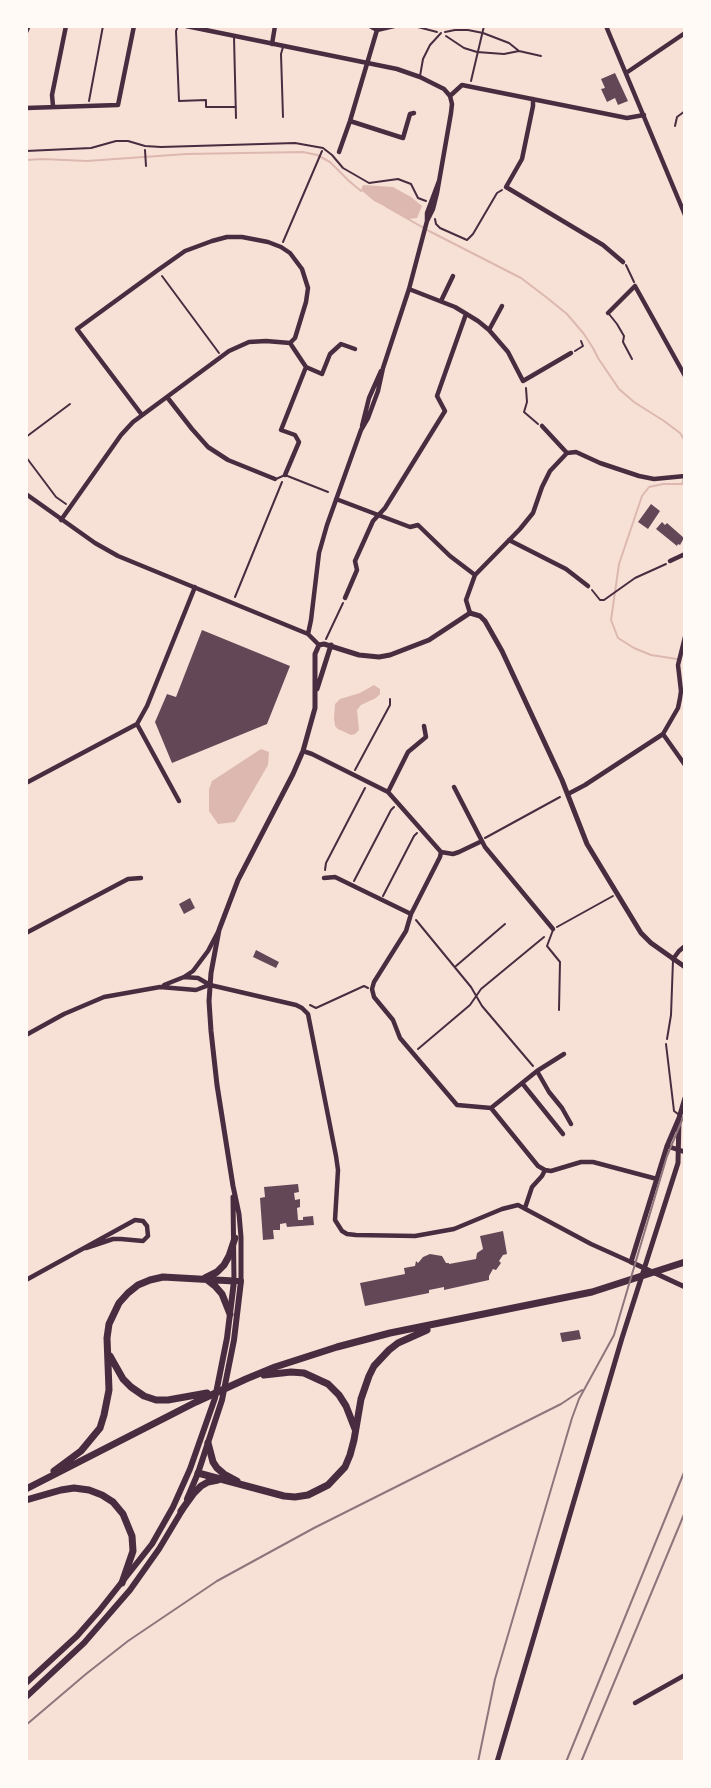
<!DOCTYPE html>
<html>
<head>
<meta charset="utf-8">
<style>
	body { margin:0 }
	#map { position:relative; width:711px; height:1788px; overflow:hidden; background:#f7e1d7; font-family:Signika,sans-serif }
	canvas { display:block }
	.frame { position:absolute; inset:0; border:28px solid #fffaf5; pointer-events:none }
</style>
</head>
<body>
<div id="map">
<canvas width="711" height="1788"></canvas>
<div class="frame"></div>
</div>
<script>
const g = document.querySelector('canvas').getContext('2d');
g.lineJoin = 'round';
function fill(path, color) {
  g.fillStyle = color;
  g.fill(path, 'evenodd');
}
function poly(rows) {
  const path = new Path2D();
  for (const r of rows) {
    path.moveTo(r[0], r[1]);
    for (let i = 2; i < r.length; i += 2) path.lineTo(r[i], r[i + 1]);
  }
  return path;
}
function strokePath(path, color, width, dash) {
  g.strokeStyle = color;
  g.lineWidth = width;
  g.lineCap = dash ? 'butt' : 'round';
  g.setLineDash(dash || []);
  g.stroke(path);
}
const water = poly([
	[363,185,393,187,411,197,422,206,417,218,409,219,374,201,361,190],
	[374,685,380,689,380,694,376,698,361,705,357,710,359,730,355,734,351,735,338,729,335,726,334,718,335,704,340,699,360,693],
	[261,749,269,752,268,765,235,822,218,824,209,811,209,789,212,781]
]);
const stream = poly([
	[26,160,42,159,87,161,186,154,303,152,317,155,330,162,349,181,361,191],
	[387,207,429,231,521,278,546,297,567,314,584,334,593,348,598,358,619,389,634,402,664,421,680,433,685,441],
	[677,659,651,655,634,648,618,638,611,620,619,564,642,496,649,487,663,484,682,484,684,477]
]);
const building = poly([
	[615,73,628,101,618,105,615,98,607,102,601,89,605,88,601,79],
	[651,504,660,511,648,529,638,522],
	[662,522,665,525,667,523,684,538,680,545,678,544,677,546,656,529],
	[202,630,290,666,267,724,172,763,155,722,167,694,176,697],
	[190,898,195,908,184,914,179,904],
	[256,950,279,962,276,968,253,957],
	[298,1184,299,1192,294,1193,295,1200,300,1199,300,1207,297,1208,298,1220,303,1220,303,1217,313,1216,314,1225,287,1227,286,1223,280,1224,280,1230,273,1230,274,1239,263,1240,260,1198,265,1197,264,1187],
	[503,1231,507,1254,503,1255,499,1261,501,1263,496,1270,493,1269,489,1276,489,1280,444,1290,444,1287,429,1290,429,1293,365,1306,360,1283,405,1274,404,1268,415,1266,416,1261,418,1263,423,1257,430,1254,442,1256,446,1263,449,1263,449,1264,476,1259,477,1253,483,1249,480,1236],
	[579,1330,581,1339,562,1342,560,1333]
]);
const path = poly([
	[414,26,437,32],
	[445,32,455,30,468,30,483,33,509,43,519,51],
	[26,35,30,26],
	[446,36,464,48,477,52,504,54,519,51,541,56],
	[471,81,484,26],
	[89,101,103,26],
	[675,126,677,117,685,111],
	[145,150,146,166],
	[26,151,91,148,116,141,128,141,145,146,161,147,295,143,323,148,332,155,343,168,369,183,398,179,411,184,418,198,426,201],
	[435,219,436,224,440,228,467,240,473,234,497,193,502,190],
	[283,242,322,151],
	[626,265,634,282],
	[162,276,219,353],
	[575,351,583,346,581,341],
	[526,388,527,402,524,412,538,424],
	[26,437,70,404],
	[26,457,56,497,66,504],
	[592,590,600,600,604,600,635,578,666,564],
	[235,597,282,482],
	[326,639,343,603],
	[355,770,390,705,390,699],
	[485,838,560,797],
	[325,870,326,863,365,788],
	[354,881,391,810,394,807],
	[383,896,414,836,417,833],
	[416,920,471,987,482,1006,533,1066],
	[557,927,613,896],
	[456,966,505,924],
	[310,1005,316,1008,364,986,368,988],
	[418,1049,470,1005,481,989,544,937]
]);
const service = poly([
	[178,26,176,31,179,101,206,100,206,107,236,107],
	[234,37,236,118],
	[283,47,281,54,283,117],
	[420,76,423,59,430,45,441,33],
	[609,314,617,324,624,336,623,342,632,359],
	[276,479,285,475,328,492],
	[553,930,547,946,560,962,559,1010],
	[667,1039,671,1015,673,960],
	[666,1044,674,1111,678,1114]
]);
const minor = poly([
	[186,26,397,69,420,77,444,89,450,96,452,104,451,113,437,193,433,209,427,221],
	[370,26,377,30],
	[606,26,685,215],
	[272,44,275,26],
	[626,73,685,33],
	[450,96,462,85,627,118,644,115],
	[533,99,533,106,522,159,506,187,603,245,623,262],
	[53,106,52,95,66,26],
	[26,108,118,105,134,26],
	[350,121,403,138,410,114,414,113],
	[339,152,350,121,377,30,394,26],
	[409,289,455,307,478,321,489,330,508,352,523,381,571,353],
	[441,301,453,276],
	[608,313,635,286,685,376],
	[489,330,502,306],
	[167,397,192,429,208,447,228,460,275,479],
	[142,415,77,329,158,270,185,251,212,241,227,237,242,237,268,242,281,247,290,253,302,269,308,288,306,302,295,338,290,343],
	[362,426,369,398,381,371],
	[542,426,567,453],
	[285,475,299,442,295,435,281,430,306,367],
	[26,494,95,543,118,556,308,634,319,645],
	[336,499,410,527,418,525,450,556,475,575],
	[61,520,121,435,133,422,229,351,249,342,266,341,290,343,306,367,322,374,330,354,341,344,355,349],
	[509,540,566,569,588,586],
	[670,561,685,554],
	[345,598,357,570,355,561,373,521,385,508,445,411,437,396,466,314],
	[470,613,466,600,475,575,520,529,533,513,542,487,550,471,567,453,576,452,600,463,639,476,654,479,685,476],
	[308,634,311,620,319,553,327,525,361,430,368,418,378,391,383,368,409,289,427,221,427,213,439,181],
	[137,724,179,801],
	[663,734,685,765],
	[303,751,312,754,388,792,441,852],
	[26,783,137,724,147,706,195,587],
	[454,787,485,847,553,929],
	[388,792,408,752,426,737,424,726],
	[568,794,585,785,663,734,678,708,680,698,681,691,678,665,685,637],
	[441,852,440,857,411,914,406,931,374,982,372,989,374,997,393,1020,400,1038,457,1105,491,1108,538,1166,545,1170,551,1171,581,1162,593,1162,657,1179],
	[441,852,453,854,459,852,482,841],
	[324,878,335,877,411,914],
	[26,933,128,879,141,878],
	[673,959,679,951,685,946],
	[184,977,198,978,210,985,296,1005,302,1008,308,1014,336,1156,338,1170,335,1220,342,1231,347,1234,356,1235,415,1236,454,1229,502,1209,518,1205,591,1244,631,1262],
	[164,985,184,977,193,971,208,951,218,932],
	[26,1035,64,1014,104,997,160,987,196,990,209,985],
	[537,1071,549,1092,562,1108,571,1124],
	[522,1083,563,1134],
	[491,1108,537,1071,564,1054],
	[667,1146,685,1152],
	[525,1208,532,1187,542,1176,545,1170],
	[26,1280,135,1220,143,1221,147,1226,148,1236,143,1241,121,1239,113,1239,86,1248],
	[635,1703,685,1675]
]);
const tertiary = poly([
	[317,689,331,645],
	[685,1098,679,1118,667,1146,631,1262,685,1287],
	[233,1197,234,1281],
	[241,1281,241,1237,239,1214,233,1186,217,1085,211,1031,209,1001,211,973,219,930,238,880,293,774,303,751,315,708,315,654,319,645,324,644,359,655,379,657,390,655,429,640,470,613,480,616,485,621,502,651,562,780,587,844,641,933,651,943,685,967],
	[497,1762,622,1338,678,1163,679,1118]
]);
const secondary = poly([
	[26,1683,77,1636,99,1611,152,1544,173,1507,190,1469,215,1398,227,1338,234,1281,241,1281,234,1340,222,1400,198,1473,187,1499],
	[26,1697,84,1643,130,1590,159,1549,183,1509]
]);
const primary = poly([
	[205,1278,217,1272,224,1265,229,1256,235,1238],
	[206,1279,215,1286,222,1294,230,1314],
	[110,1356,123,1379,131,1387,144,1396,156,1400,168,1400,207,1393],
	[264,1375,291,1372,304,1373,328,1384,339,1395,346,1406,355,1429],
	[208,1443,213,1462,217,1468,224,1474,237,1481],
	[54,1471,81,1451,100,1428,104,1415,109,1390,107,1338,109,1324,119,1303,128,1293,138,1285,150,1280,163,1277,234,1281],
	[198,1473,284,1496,295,1497,308,1495,328,1485,345,1467,350,1455,354,1440,361,1399,369,1376,374,1366,389,1350,398,1343,427,1330],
	[26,1489,196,1402,246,1379,275,1367,337,1347,390,1333,592,1292,685,1262],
	[26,1500,61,1490,74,1488,89,1490,102,1495,113,1502,123,1514,132,1536,133,1551,122,1583],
	[181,1511,194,1493,201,1486,208,1482,218,1480]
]);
const tram = poly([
	[26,1725,86,1674,128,1641,217,1581,314,1528,561,1404,582,1390],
	[478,1762,495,1679,572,1418,579,1399,614,1335,667,1156,685,1113]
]);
const rail = poly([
	[566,1762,685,1470],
	[581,1762,685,1512]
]);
fill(water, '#dcb8b0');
strokePath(stream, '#dcb8b0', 2);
fill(building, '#644757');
strokePath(path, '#4a2c40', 2);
strokePath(service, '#4a2c40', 2);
strokePath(minor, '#4a2c40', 4.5);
strokePath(tertiary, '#4a2c40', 5);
strokePath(secondary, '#4a2c40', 6);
strokePath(primary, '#4a2c40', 7);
strokePath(tram, '#8f747c', 2);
strokePath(rail, '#8f747c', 2);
</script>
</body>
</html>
